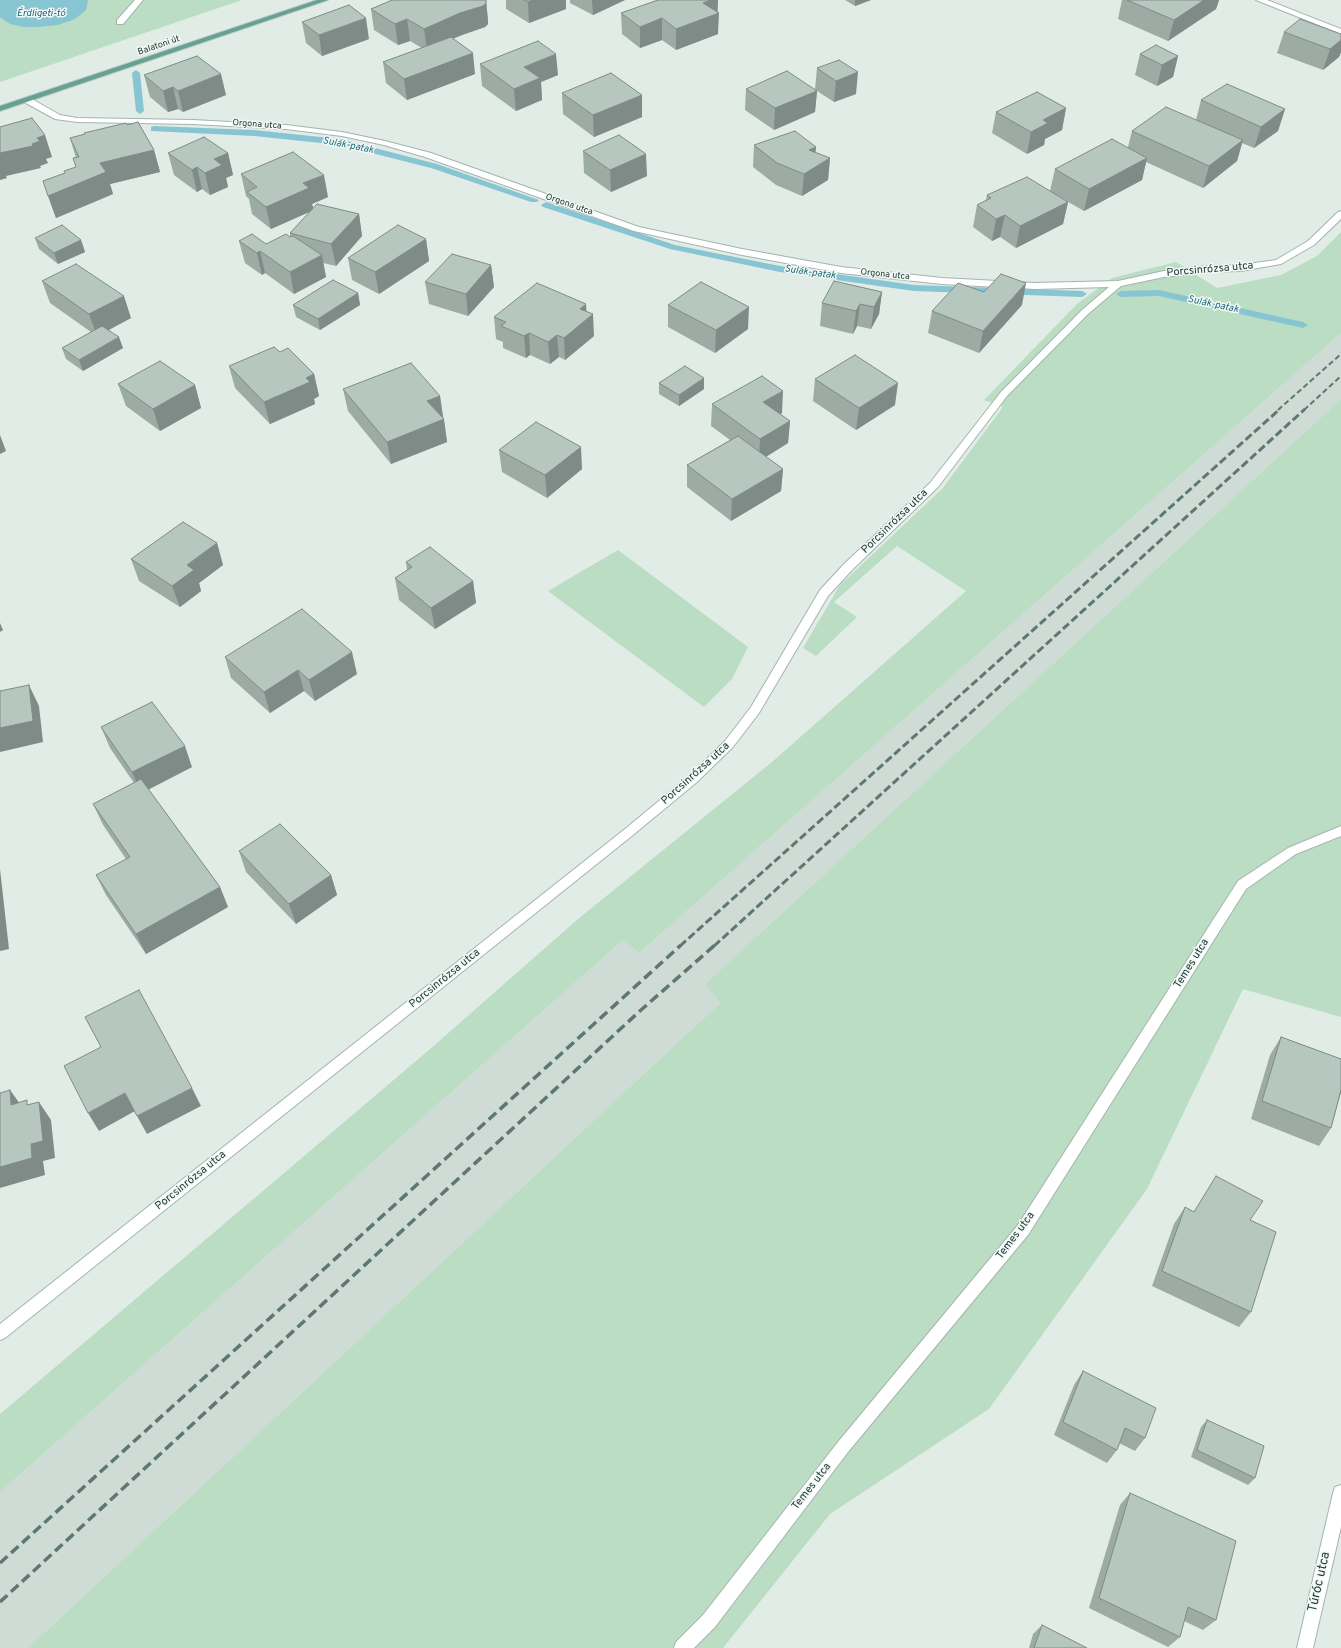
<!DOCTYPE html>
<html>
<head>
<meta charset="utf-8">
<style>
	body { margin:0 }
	canvas { display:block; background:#e1ece7 }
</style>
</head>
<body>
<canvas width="1341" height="1648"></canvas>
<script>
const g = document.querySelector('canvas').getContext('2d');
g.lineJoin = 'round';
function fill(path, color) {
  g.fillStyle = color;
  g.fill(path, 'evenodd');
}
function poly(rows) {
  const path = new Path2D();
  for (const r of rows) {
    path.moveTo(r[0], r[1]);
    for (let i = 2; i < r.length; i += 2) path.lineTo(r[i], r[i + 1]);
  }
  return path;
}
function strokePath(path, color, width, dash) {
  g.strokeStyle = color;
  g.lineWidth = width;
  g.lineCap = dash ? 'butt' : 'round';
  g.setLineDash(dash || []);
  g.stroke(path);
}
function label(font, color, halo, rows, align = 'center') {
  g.font = font + ' Overpass,sans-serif';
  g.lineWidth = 3;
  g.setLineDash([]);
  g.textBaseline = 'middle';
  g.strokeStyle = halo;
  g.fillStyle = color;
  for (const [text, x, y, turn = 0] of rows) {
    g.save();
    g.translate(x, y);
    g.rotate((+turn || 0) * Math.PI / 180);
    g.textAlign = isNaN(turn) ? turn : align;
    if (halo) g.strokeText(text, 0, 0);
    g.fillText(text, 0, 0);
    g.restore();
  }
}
const built = poly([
	[1341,333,1341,399,705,984,720,1003,28,1648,0,1648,0,1492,623,940,639,953]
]);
const green = poly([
	[0,0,242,0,0,82],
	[1341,232,1341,333,639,953,623,940,0,1492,0,1414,429,1050,578,919,772,762,966,591,897,546,834,602,857,617,816,656,803,648,840,585,942,489,1003,407,984,400,1077,304,1112,278,1176,262,1217,288,1281,275,1317,256],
	[1341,399,1341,1017,1243,989,1147,1189,989,1409,830,1514,723,1648,28,1648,720,1003,705,984],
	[618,550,748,647,732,679,704,707,548,591]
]);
const water = poly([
	[0,0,88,0,86,10,75,19,58,25,39,27,24,27,10,24,0,17]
]);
const stream = poly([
	[136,70,140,73,144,111,140,114,136,111,132,73,136,70],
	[154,126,254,130,340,139,437,164,539,200,537,202,531,202,431,168,340,145,254,136,151,131,151,127,154,126],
	[546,202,675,245,780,266,914,285,1082,291,1087,294,1082,297,914,291,780,272,670,249,543,207,541,205,546,202],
	[1159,290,1303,322,1308,325,1303,328,1159,296,1121,297,1116,294,1121,291,1159,290]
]);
const minor = poly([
	[135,0,143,0,123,24,117,24,117,20,135,0],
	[1256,0,1267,0,1341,29,1341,34,1256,0],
	[24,98,30,98,60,115,77,118,193,120,286,125,342,132,385,141,431,153,639,227,742,249,841,267,942,278,1035,283,1118,281,1164,271,1206,266,1241,265,1276,260,1308,241,1338,212,1341,211,1341,219,1314,245,1281,264,1241,271,1206,272,1164,277,1121,286,1088,314,1007,396,938,487,852,570,828,596,759,713,733,747,697,782,633,835,5,1338,0,1340,0,1324,625,829,689,776,725,741,751,707,820,590,844,564,930,483,1001,392,1082,310,1109,287,1035,289,942,284,841,273,742,255,634,231,425,157,384,145,342,136,286,129,193,124,77,122,55,119,24,102,24,98],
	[1341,826,1341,836,1296,854,1246,889,1028,1235,848,1452,715,1627,694,1648,674,1648,676,1642,703,1615,838,1442,1018,1225,1238,881,1288,848,1341,826],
	[1341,1485,1341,1527,1313,1648,1297,1648,1333,1493,1335,1487,1341,1485]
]);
const major = poly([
	[317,0,328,0,0,111,0,106,317,0]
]);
const railFar2 = poly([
	[1278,410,1341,354],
	[1304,410,1341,376]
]);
const railFar1 = poly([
	[680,946,1280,409],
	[714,946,1305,409]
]);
const rail = poly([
	[0,1563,681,945],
	[0,1602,641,1010,715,945]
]);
const wall = poly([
	[486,0,488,21,488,24,485,27,462,35,453,38,475,74,407,100,386,83,383,62,422,48,410,41,398,45,374,30,371,9],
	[506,0,566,0,566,9,529,23,506,9],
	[570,0,625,0,593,15,570,3],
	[658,0,718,0,718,34,676,50,662,40,640,48,622,34,621,13],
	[845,0,871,0,855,6],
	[1122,0,1219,0,1216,9,1168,41,1118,19],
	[302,22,369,39,322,56,306,43],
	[1284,32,1341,34,1341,52,1339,57,1323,70,1277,53],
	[1140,54,1178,56,1173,77,1157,86,1135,75],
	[480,64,558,75,541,82,542,100,516,111,482,86],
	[817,68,856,94,834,102,817,91,815,112,774,130,745,110,746,89,815,90],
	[144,75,226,95,183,112,178,109,168,112,150,97],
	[562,93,642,117,594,137,563,114],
	[1201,100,1285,109,1278,131,1254,148,1242,143,1237,161,1203,188,1146,162,1142,180,1084,211,1051,192,1068,202,1063,224,1016,248,1000,237,992,241,973,227,977,205,986,200,987,195,1050,191,1055,169,1128,147,1132,131,1196,120],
	[1066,108,1062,130,1045,139,1044,145,1027,154,992,133,996,112],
	[127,125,154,150,160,172,110,184,113,194,56,218,43,181,65,173,76,167,73,158,76,158,70,138],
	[754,145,816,147,815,152,830,158,828,180,802,196,776,185,753,167],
	[583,151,647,176,611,192,584,173],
	[168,153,228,153,233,175,226,178,228,187,210,195,202,189,197,192,174,175],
	[241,174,328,197,312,204,313,208,359,214,362,236,336,266,323,263,326,277,294,294,265,273,262,275,245,263,239,241,266,244,290,237,290,233,311,211,271,229,252,214,249,199,246,196],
	[35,238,81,240,85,252,58,264,39,249],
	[426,239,429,261,379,294,352,280,348,258],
	[491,265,494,287,468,316,429,304,425,282],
	[42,281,131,318,109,330,123,348,83,371,66,359,62,348,91,332,50,303],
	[882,292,879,314,871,329,857,326,853,334,820,326,822,303],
	[984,292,1022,305,979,353,928,333,932,311],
	[358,293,360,305,320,330,296,317,293,305],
	[586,304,586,311,594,336,565,360,559,357,550,364,530,355,526,358,503,348,503,342,496,339,494,317],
	[668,305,748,329,715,353,668,327],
	[280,352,314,374,319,396,314,399,315,404,270,424,235,388,229,366],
	[704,378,704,389,679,406,659,394,659,383],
	[815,379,895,405,856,430,813,401],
	[118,384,195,385,201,408,160,431,126,406],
	[343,389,440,396,447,442,391,464,348,411],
	[712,404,782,413,780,414,790,421,788,443,766,457,783,469,781,491,731,521,687,487,687,465,730,440,711,426],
	[499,450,582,469,547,498,502,472],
	[217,543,223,565,199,583,201,591,180,607,139,581,131,559],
	[406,562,473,581,476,603,435,629,399,600,395,578,407,570],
	[225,657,357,674,315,701,304,691,270,713,231,678],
	[101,727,192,767,148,790,220,887,228,907,146,954,106,895,96,875,126,859,103,825,93,804,134,783,110,748],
	[239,851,331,875,337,895,296,924,246,872],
	[1281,1037,1341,1059,1341,1094,1340,1096,1331,1128,1319,1146,1251,1119,1270,1055],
	[1185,1207,1194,1212,1251,1312,1239,1327,1152,1286,1174,1224],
	[1083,1371,1145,1438,1135,1451,1119,1443,1117,1450,1107,1463,1054,1435,1074,1385],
	[1207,1420,1255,1478,1248,1485,1191,1457,1201,1427],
	[1130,1493,1216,1620,1203,1630,1184,1621,1180,1637,1168,1647,1089,1608,1120,1505],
	[1042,1625,1087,1648,1029,1648,1033,1634]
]);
const shadedWall = poly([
	[486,0,488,21,488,24,485,27,462,35,427,50,424,29],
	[533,0,566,0,566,9,529,23,528,2],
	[592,0,625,0,593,15],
	[708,0,718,0,717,13,719,13,718,34,676,50,676,29,703,3],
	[855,0,871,0,855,6],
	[1204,0,1219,0,1216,9,1168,41,1174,20],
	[366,18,369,39,322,56,319,35],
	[662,18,662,40,640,48,640,27],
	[407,19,410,41,398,45,395,24],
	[1341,40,1341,52,1339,57,1323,70,1330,49],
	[473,53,475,74,407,100,404,79],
	[556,54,558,75,541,82,542,100,516,111,514,89,524,67],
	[1178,56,1173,77,1157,86,1162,65],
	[858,72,856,94,834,102,836,81],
	[221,74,226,95,183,112,178,91],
	[173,87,178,109,168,112,163,91],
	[817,91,815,112,774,130,775,108],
	[642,95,642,117,594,137,593,115],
	[1066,108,1062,130,1045,139,1044,145,1027,154,1031,132,1043,120],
	[1285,109,1278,131,1254,148,1261,127],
	[45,135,52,157,46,159,48,163,40,166,41,168,6,176,7,178,0,180,0,153,32,144,37,138],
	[1243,140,1237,161,1203,188,1209,166],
	[816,147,814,168,830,158,828,180,802,196,804,174,809,150],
	[154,150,160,172,110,184,113,194,56,218,48,196,100,163],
	[228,153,233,175,226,178,228,187,210,195,205,173,214,159],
	[646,154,647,176,611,192,610,170],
	[1147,158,1142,180,1084,211,1089,189],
	[197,167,202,189,197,192,192,170],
	[324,175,328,197,312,204,314,210,271,229,266,207,303,183],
	[1068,202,1063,224,1016,248,1020,226],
	[359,214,362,236,336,266,331,244],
	[1005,215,1000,237,992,241,996,219],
	[426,239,429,261,379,294,375,272],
	[81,240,85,252,58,264,54,253],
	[260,251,265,273,262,275,257,253],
	[322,255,326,277,294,294,290,272],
	[491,265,494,287,468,316,466,294],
	[1026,283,1022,305,979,353,983,331],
	[882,292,879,314,871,329,874,307],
	[358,293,360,305,320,330,318,319],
	[124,296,131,318,97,336,89,314],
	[586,304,587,319,593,314,594,336,565,360,564,338,580,309],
	[860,304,857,326,853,334,856,311],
	[749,307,748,329,715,353,716,330],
	[529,333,530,355,526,358,524,336],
	[557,335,559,357,550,364,548,342],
	[119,337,123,348,83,371,79,360],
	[314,374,319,396,314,399,315,404,270,424,264,402,306,378],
	[704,378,704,389,679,406,679,395],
	[898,383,895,405,856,430,859,408],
	[195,385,201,408,160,431,153,409],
	[783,391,782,413,762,424,763,402],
	[440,396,443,418,427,401],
	[444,419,447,442,391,464,387,442],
	[790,421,788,443,759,461,760,439],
	[0,435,6,451,0,454],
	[581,447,582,469,547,498,545,475],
	[783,469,781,491,731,521,732,499],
	[217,543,223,565,199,583,201,591,180,607,172,586,187,565],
	[473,581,476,603,435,629,431,608],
	[0,623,3,630,0,632],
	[352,652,357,674,315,701,309,680],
	[298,670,304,691,270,713,264,692],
	[29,685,39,706,43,742,0,752,0,728],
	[185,746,192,767,141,793,132,772],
	[0,869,9,949,0,951],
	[331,875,337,895,296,924,289,904],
	[220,887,228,907,146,954,136,934],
	[192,1088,201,1106,147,1134,137,1116],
	[10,1090,23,1108,11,1105],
	[125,1093,135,1111,99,1131,88,1113],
	[39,1102,51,1120,55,1158,43,1161,45,1175,0,1188,0,1167,31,1144]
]);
const building = poly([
	[392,0,486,0,486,3,483,6,460,13,424,29,407,19,395,24,371,9,392,0],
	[524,0,533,0,528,2,524,0],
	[658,0,711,0,703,3,719,13,676,29,662,18,640,27,621,13,658,0],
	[1127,0,1204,0,1174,20,1127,0],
	[349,5,366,18,319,35,302,22,349,5],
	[1300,19,1341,34,1341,40,1330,49,1284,32,1300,19],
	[451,37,473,53,404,79,383,62,451,37],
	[538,41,556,54,524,67,540,78,514,89,480,64,538,41],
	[1156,45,1178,56,1162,65,1140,54,1156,45],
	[197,56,221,74,178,91,173,87,163,91,144,75,197,56],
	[839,60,858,72,836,81,817,68,839,60],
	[787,71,817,91,775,108,746,89,787,71],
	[611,73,642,95,593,115,562,93,611,73],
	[1227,84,1285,109,1261,127,1201,100,1227,84],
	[1037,92,1066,108,1043,120,1048,123,1031,132,996,112,1037,92],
	[1166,107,1243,140,1209,166,1132,131,1166,107],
	[32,118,45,135,37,138,40,141,32,144,33,146,0,153,0,127,32,118],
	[138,122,154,150,100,163,106,172,48,196,43,181,65,173,64,171,76,167,73,158,79,157,70,138,85,134,84,133,126,123,127,125,138,122],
	[795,131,816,147,809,150,830,158,804,174,777,163,754,145,795,131],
	[619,135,646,154,610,170,583,151,619,135],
	[204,137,228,153,214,159,222,165,205,173,197,167,192,170,168,153,204,137],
	[1112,139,1147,158,1089,189,1055,169,1112,139],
	[293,152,324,175,303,183,309,188,266,207,247,192,257,187,241,174,293,152],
	[1027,177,1068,202,1020,226,1005,215,996,219,977,205,991,198,987,195,1027,177],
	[317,204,359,214,331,244,290,233,317,204],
	[62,225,81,240,54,253,35,238,62,225],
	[398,225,426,239,375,272,348,258,398,225],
	[252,234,266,244,286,234,290,237,293,236,322,255,290,272,260,251,257,253,239,241,252,234],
	[452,254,491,265,466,294,425,282,452,254],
	[76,264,124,296,89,314,42,281,76,264],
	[1001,274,1026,283,983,331,932,311,958,283,984,292,1001,274],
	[333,280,358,293,318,319,293,305,333,280],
	[834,281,882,292,874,307,860,304,856,311,822,303,834,281],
	[701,282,749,307,716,330,668,305,701,282],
	[537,283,586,304,580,309,593,314,564,338,557,335,548,342,529,333,524,336,501,326,506,322,494,317,537,283],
	[102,326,119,337,79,360,62,348,102,326],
	[274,347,280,352,288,348,314,374,306,378,310,382,264,402,229,366,274,347],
	[855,355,898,383,859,408,815,379,855,355],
	[160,361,195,385,153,409,118,384,160,361],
	[411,363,440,396,427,401,444,419,387,442,343,389,411,363],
	[685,366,704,378,679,395,659,383,685,366],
	[762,376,783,391,763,402,790,421,760,439,712,404,762,376],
	[536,422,581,447,545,475,499,450,536,422],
	[738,436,783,469,732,499,687,465,738,436],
	[183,522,217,543,187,565,194,570,172,586,131,559,183,522],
	[430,547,473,581,431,608,395,578,412,567,406,562,430,547],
	[302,609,352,652,309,680,298,670,264,692,225,657,302,609],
	[29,685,33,721,0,728,0,691,29,685],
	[152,702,185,746,132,772,101,727,152,702],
	[141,779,220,887,136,934,96,875,130,857,93,804,141,779],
	[280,824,331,875,289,904,239,851,280,824],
	[139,990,192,1088,137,1116,125,1093,88,1113,64,1066,101,1047,85,1017,139,990],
	[1281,1037,1341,1059,1341,1090,1331,1128,1262,1101,1281,1037],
	[10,1090,11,1105,27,1100,27,1105,39,1102,43,1141,31,1144,32,1158,0,1167,0,1093,10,1090],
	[1216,1176,1263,1201,1250,1220,1276,1232,1251,1312,1162,1271,1185,1207,1194,1212,1216,1176],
	[1083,1371,1156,1408,1145,1438,1125,1428,1117,1450,1063,1422,1083,1371],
	[1207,1420,1264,1446,1255,1478,1197,1450,1207,1420],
	[1130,1493,1236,1541,1216,1620,1188,1607,1180,1637,1099,1598,1130,1493],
	[1042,1625,1087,1648,1034,1648,1042,1625]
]);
const farStreetnames = [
	["Balatoni út",159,46,-19],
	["Orgona utca",257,125,4],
	["Orgona utca",569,205,19],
	["Orgona utca",885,275,6]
];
const farWaternames = [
	["Érdligeti-tó",41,14],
	["Sulák-patak",348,146,11],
	["Sulák-patak",810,273,8],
	["Sulák-patak",1213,305,12]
];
const streetNames = [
	["Porcsinrózsa utca",1210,270,-5],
	["Porcsinrózsa utca",895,522,-44],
	["Porcsinrózsa utca",696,774,-42],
	["Temes utca",1192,964,-58],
	["Porcsinrózsa utca",445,979,-39],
	["Porcsinrózsa utca",191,1181,-39],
	["Temes utca",1016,1236,-53],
	["Temes utca",812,1487,-52]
];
const nearStreetnames = [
	["Túróc utca",1320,1582,-77]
];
fill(built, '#cfdcd6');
fill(green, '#baddc4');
fill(water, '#88c5d2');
fill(stream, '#88c5d2');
strokePath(minor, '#a4b4ae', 2);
strokePath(major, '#c1c9c7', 2);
fill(minor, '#fff');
fill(major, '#65a294');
strokePath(railFar2, '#5c7871', 2, [5.5, 3]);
strokePath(railFar1, '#5c7871', 3, [8, 3.5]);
strokePath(rail, '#5c7871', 3.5, [10, 5]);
fill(wall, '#9daba5');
fill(shadedWall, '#7f8b86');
fill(building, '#b6c7c0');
strokePath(building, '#7f8b86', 1);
label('9px', '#213d36', '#f2f8f5', farStreetnames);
label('italic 10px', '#1b6779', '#f2f8f5', farWaternames);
label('11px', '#213d36', '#f2f8f5', streetNames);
label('13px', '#213d36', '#f2f8f5', nearStreetnames);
</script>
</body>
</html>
